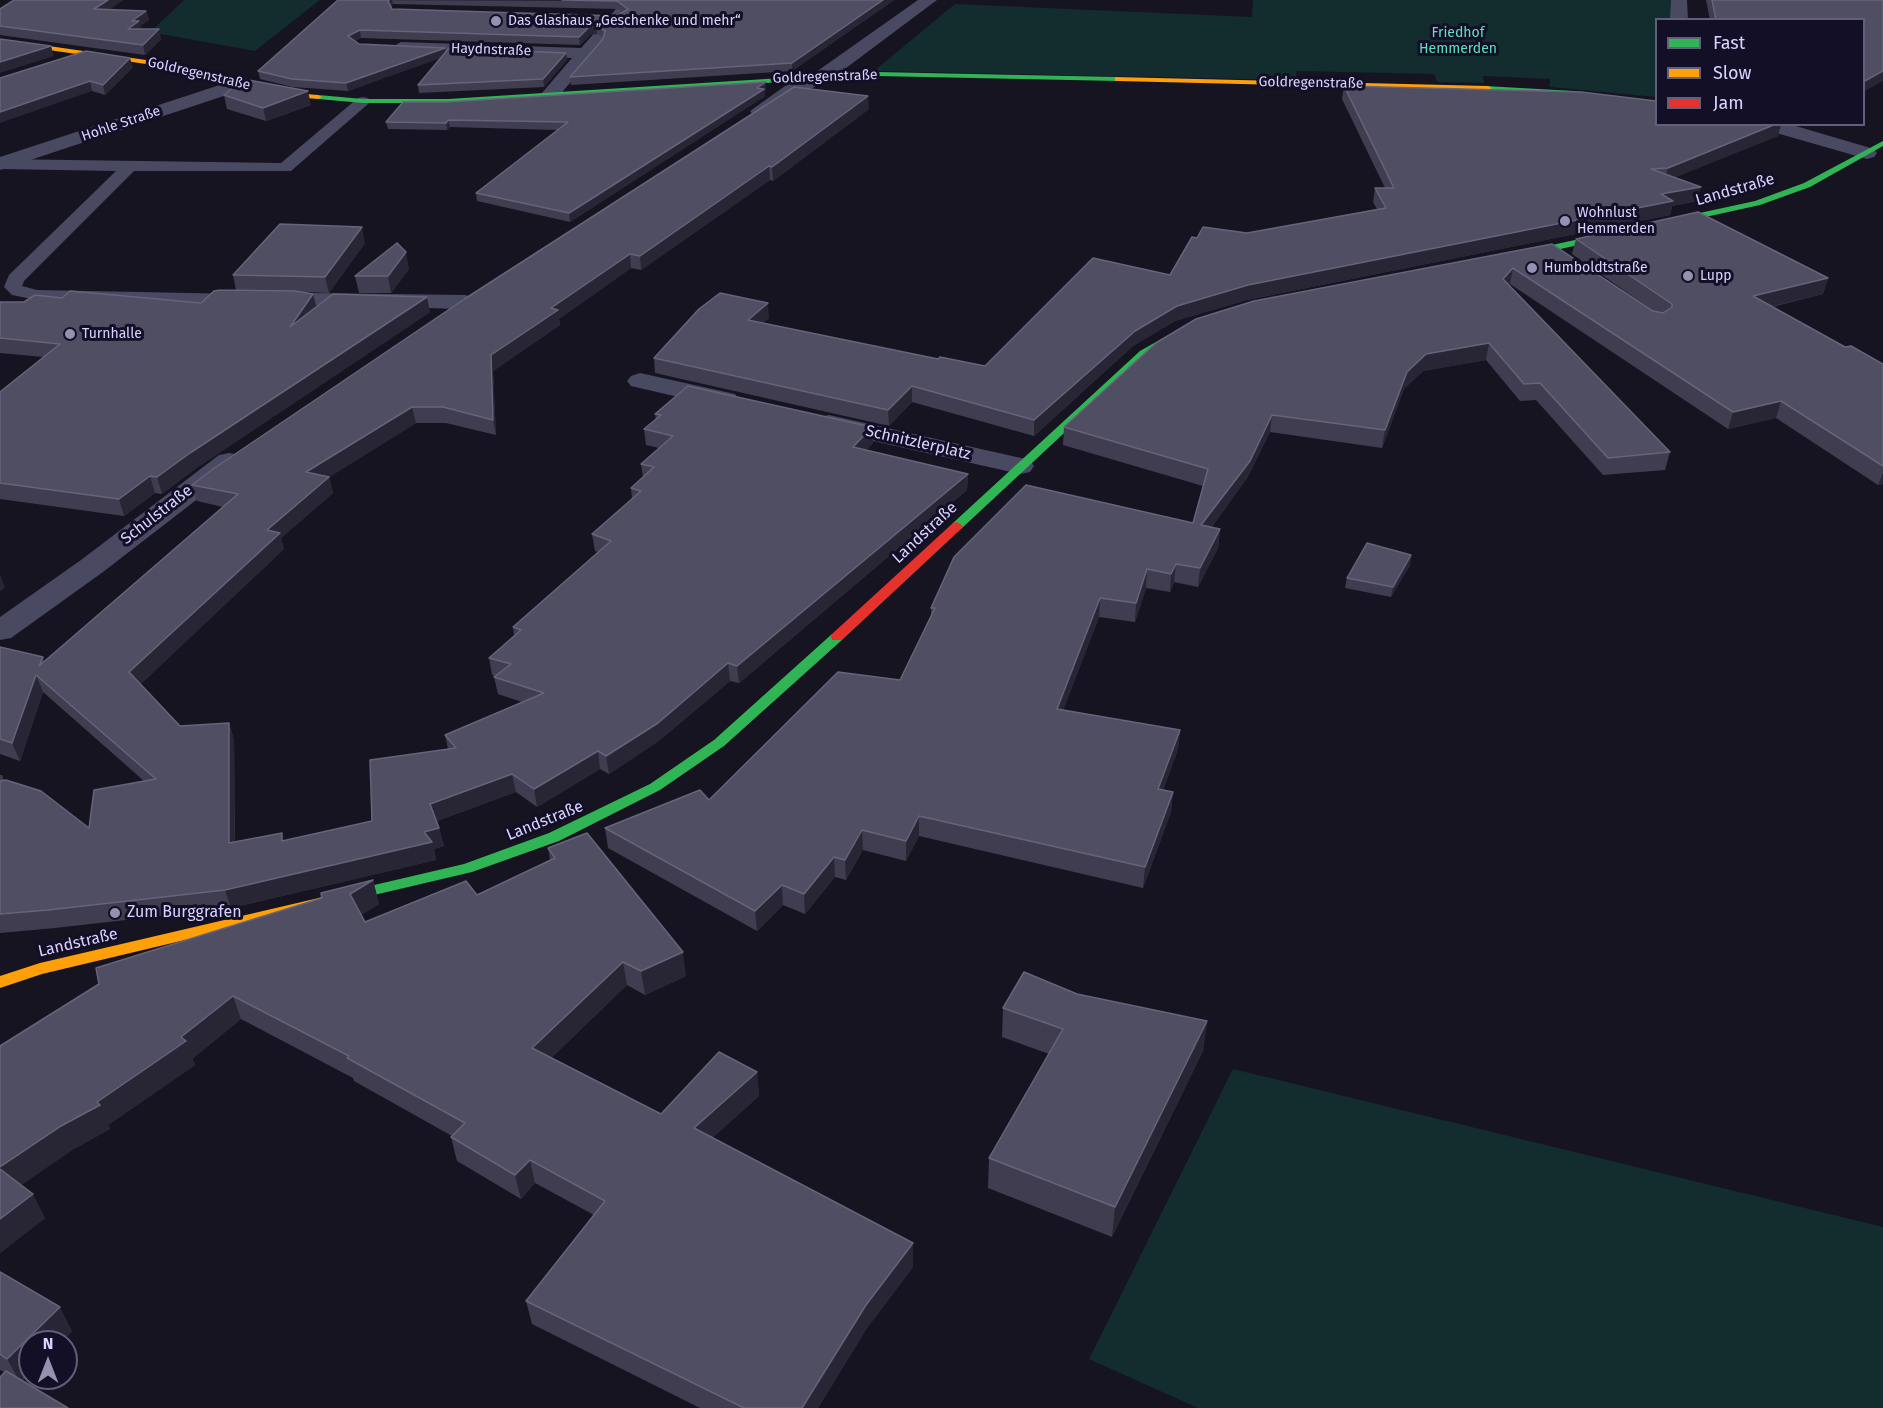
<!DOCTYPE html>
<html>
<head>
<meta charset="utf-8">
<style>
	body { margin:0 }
	#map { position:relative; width:1883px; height:1408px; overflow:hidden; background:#161421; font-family:"Fira Sans",sans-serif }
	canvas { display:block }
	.legend { position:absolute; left:1655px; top:18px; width:210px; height:108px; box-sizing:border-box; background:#130f26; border:2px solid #625e7d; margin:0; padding:8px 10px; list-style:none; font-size:18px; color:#d9d4ff }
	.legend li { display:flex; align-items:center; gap:12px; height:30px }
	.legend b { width:30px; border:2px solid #625e7d }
	.north { position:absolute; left:18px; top:1330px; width:60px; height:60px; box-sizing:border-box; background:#130f26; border:2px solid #625e7d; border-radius:50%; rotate:0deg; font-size:16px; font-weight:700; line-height:24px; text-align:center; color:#d9d4ff }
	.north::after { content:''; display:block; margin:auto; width:21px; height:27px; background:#9591b1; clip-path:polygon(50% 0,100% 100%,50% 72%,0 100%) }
</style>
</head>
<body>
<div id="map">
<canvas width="1883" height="1408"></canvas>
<ul class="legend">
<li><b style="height:8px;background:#30b455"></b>Fast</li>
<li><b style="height:8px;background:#ff9f0a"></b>Slow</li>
<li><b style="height:8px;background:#e5322d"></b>Jam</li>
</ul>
<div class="north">N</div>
</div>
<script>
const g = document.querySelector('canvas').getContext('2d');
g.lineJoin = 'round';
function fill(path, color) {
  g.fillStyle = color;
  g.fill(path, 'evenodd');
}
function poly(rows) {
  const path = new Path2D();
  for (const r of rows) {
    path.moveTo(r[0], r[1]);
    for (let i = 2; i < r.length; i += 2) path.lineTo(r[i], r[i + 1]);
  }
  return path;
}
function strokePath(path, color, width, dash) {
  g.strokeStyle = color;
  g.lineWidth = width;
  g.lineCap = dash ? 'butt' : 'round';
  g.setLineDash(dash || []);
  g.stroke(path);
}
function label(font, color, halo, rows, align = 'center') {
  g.font = font + ' "Fira Sans",sans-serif';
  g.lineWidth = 6;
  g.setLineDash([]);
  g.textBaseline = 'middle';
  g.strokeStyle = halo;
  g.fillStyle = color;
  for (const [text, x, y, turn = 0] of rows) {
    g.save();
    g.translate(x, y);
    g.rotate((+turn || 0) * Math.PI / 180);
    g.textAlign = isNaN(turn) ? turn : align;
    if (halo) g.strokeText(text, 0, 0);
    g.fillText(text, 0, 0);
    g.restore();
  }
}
const green = poly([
	[184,0,320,0,255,51,150,32],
	[1253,0,1672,0,1672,19,1656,20,1656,97,1550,87,1550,79,1483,76,1484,83,1437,82,1434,74,1296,71,1297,80,874,71,955,4,1252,17],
	[1233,1069,1883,1227,1883,1408,1198,1408,1089,1359]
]);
const lane = poly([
	[363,97,368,98,370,101,368,104,291,171,134,171,24,281,22,286,37,290,240,294,246,295,249,299,246,303,37,300,12,295,4,287,9,275,116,171,1,169,0,159,281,163,358,98,363,97]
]);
const street = poly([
	[624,0,641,0,557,98,550,100,541,94,572,58,401,52,392,47,401,42,581,48,624,0],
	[918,0,937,0,830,80,799,94,767,115,753,115,750,111,785,86,816,72,918,0],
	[1671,0,1687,0,1688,20,1670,20,1671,0],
	[241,78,248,80,250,84,248,88,0,170,0,157,241,78],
	[1757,124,1789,124,1874,149,1877,153,1874,157,1867,159,1759,128,1757,124],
	[309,293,465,295,473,297,477,302,473,307,465,309,301,305,297,300,301,295,309,293],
	[640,373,735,394,739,400,735,406,726,408,631,386,627,381,631,376,640,373],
	[829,415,1030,460,1034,466,1030,472,1020,474,820,429,816,423,820,417,829,415],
	[229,453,239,455,243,461,239,467,103,572,11,638,0,640,0,617,81,560,219,455,229,453]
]);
const fast = poly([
	[877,72,1118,77,1122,79,1118,81,877,76,448,103,363,103,318,99,314,97,318,95,363,99,448,99,877,72],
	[1485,86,1574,91,1656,101,1656,105,1574,95,1488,90,1484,88,1485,86],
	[1883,141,1883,146,1810,187,1760,205,1515,259,1510,256,1515,253,1755,201,1804,183,1883,141],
	[1186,325,1190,326,1190,330,1148,355,961,529,953,529,951,526,953,523,1140,351,1186,325],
	[837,633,842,634,843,637,842,640,724,746,660,790,559,841,472,872,323,907,318,906,315,902,318,898,323,897,464,864,549,833,650,784,714,740,832,634,837,633]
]);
const slow = poly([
	[0,39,167,63,293,93,318,95,322,97,318,99,293,97,167,67,0,43,0,39],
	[1115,77,1488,86,1492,88,1488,90,1118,81,1115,81,1115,77],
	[323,897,328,898,331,902,328,906,42,974,0,988,0,976,40,963,323,897]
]);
const jam = poly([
	[957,522,963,526,961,529,842,640,832,640,831,637,832,634,953,523,957,522]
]);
const wall = poly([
	[338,0,701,1,894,0,792,71,571,85,570,77,603,39,603,37,597,34,590,35,580,45,361,38,355,41,359,44,445,48,446,52,566,53,567,60,544,87,419,93,418,85,441,57,348,91,293,87,260,79,258,71],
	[393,4,618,9,623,12,617,16,392,9,391,7],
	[1706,0,1883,0,1863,20,1710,20],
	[0,9,146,11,149,20,140,26,141,29,161,39,145,55,0,35],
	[133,67,105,95,92,91,0,78],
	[1344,86,1656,124,1781,124,1778,136,1675,177,1697,201,1672,206,1670,215,1247,300,1175,321,1133,346,1034,436,912,402,889,426,655,373,654,358,769,318,763,323,938,359,985,366,1170,275,1197,238,1247,233,1377,209,1373,202,1375,188,1385,188,1342,99],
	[766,89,765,91,765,96,570,222,477,201,476,193,558,130,450,127,447,130,388,129,386,122,447,102],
	[224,95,311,105,266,121,227,109],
	[869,109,773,181,770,180,641,270,631,268,559,319,560,325,493,371,496,435,446,423,416,423,329,477,333,493,281,538,284,549,140,684,180,726,229,723,234,740,235,842,284,841,372,821,448,749,445,735,522,702,498,694,494,677,495,676,492,675,489,658,514,636,513,627,598,552,595,551,592,534,632,499,631,488,643,477,641,464,659,448,646,445,644,429,656,420,655,414,872,427,873,443,866,450,968,474,967,490,739,683,730,681,660,740,609,774,600,769,537,807,516,792,437,821,439,828,444,846,434,849,436,860,231,908,55,928,0,933,0,775,2,775,4,781,89,828,144,781,43,692,20,761,0,754,0,647,43,657,44,662,223,507,197,501,192,485],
	[1576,239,1828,278,1823,294,1772,307,1845,347,1883,364,1883,484,1878,485,1776,418,1728,429,1510,284,1509,285,1670,452,1665,470,1603,475,1536,400,1520,401,1486,360,1423,371,1404,389,1382,448,1270,432,1247,478,1211,528,1220,529,1218,548,1198,587,1174,582,1170,592,1146,588,1135,622,1099,617,1063,710,1180,730,1178,749,1163,790,1173,792,1171,812,1143,888,919,836,906,861,863,850,846,880,835,877,805,914,783,905,757,931,608,848,605,828,709,800,900,680,931,617,931,608,1193,523,1203,486,1063,445,1064,427,1552,244,1653,311,1655,312,1572,254],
	[365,243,329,293,304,292,313,294,316,308,430,312,195,469,162,494,155,493,124,516,0,499,0,392,44,357,0,353,0,302,24,302,62,298,201,303,236,290,233,275],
	[409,269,391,293,359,293,355,276],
	[1411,555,1410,565,1391,597,1345,588,1347,578],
	[548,848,686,976,645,995,627,985,551,1058,661,1114,757,1072,759,1096,712,1138,913,1267,867,1328,818,1408,700,1408,532,1324,526,1301,594,1215,535,1183,521,1199,457,1161,451,1137,452,1136,354,1081,353,1078,241,1019,192,1059,195,1065,108,1125,110,1129,72,1150,21,1185,45,1218,0,1253,0,1046,322,898,373,880,379,904,361,915,365,922,477,895,550,860],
	[1077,994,1207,1021,1203,1051,1112,1237,988,1188,989,1158,1049,1054,1002,1037,1003,1008],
	[0,1272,72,1331,22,1381,0,1370]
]);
const shadedWall = poly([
	[108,0,124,0,97,18,94,9],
	[389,0,392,0,393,4,389,9,388,1],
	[883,0,894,0,792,71,792,63],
	[146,11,149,20,140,26,142,31,128,29,132,21],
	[596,26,597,34,590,35,580,45,579,37,589,27],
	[159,29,161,39,145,55,143,45],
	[360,30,361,38,350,44,348,36],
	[51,46,54,56,0,73,0,62],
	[445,48,447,56,348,91,346,83],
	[566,53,567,60,544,87,543,79],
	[130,58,133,67,105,95,103,85],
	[1883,71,1883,81,1863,92,1863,82],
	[90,81,92,91,0,123,0,112],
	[766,82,766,89,765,91,765,96,570,222,569,213],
	[308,91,311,105,266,121,263,108],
	[868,96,869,109,773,181,772,167],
	[448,120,450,127,447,130,446,123],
	[1776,124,1781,124,1778,136,1664,182,1668,168],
	[769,166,770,180,641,270,640,256],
	[1701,187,1697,201,1672,206,1670,215,1247,300,1175,321,1133,346,1034,436,1034,420,1135,331,1177,306,1248,285,1661,194],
	[362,227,365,243,329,293,325,277],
	[406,252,409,269,391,293,388,276],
	[630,254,631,268,559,319,560,325,493,371,496,435,493,420,491,355,551,308],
	[1513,268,1510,284,1500,296,1503,279],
	[1828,278,1823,294,1748,312,1753,296],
	[313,294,317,309,290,327],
	[427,297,430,312,195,469,162,494,157,477,190,453],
	[768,303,769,318,749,335,748,320],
	[1489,343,1486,360,1423,371,1404,389,1382,448,1385,430,1407,372,1426,354],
	[912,386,912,402,889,426,888,410],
	[1781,401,1776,418,1728,429,1733,412],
	[412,407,416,423,310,489,306,472],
	[1272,415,1270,432,1247,478,1199,544,1201,525],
	[872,427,873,443,853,463,853,447],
	[1883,473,1883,484,1878,485],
	[968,474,967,490,739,683,737,666],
	[150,476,155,493,124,516,119,499],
	[329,477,333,493,281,538,284,549,135,690,129,672,267,530],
	[1220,529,1218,548,1198,587,1200,568],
	[1411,555,1410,565,1391,597,1393,587],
	[1176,564,1174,582,1170,592,1171,574],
	[1147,569,1146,588,1135,622,1136,603],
	[0,574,5,588,0,591],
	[1100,598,1099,617,1056,729,1057,709],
	[728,663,730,681,660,740,609,774,606,756],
	[36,675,43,692,20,761,12,743],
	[229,723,234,740,235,861,229,843],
	[1180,730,1178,749,1156,808,1158,789],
	[598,751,600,769,537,807,534,789],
	[512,774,516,792,434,822,430,804],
	[1173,792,1171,812,1143,888,1145,867],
	[919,816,919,836,906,861,906,841],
	[439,828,444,846,434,849,436,860,231,908,225,890],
	[862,830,863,850,846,880,845,860],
	[834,857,835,877,805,914,804,894],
	[373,880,379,904,357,917,350,894],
	[782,885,783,905,757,931,755,911],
	[683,952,686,976,645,995,641,971],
	[623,962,627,985,537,1072,532,1048],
	[233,996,241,1019,192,1059,195,1065,108,1125,110,1129,72,1150,11,1192,0,1171,0,1167,97,1102],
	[1207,1021,1203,1051,1112,1237,1115,1207],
	[757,1072,759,1096,697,1152,694,1128],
	[530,1160,535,1183,521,1199,515,1175],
	[33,1194,45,1218,0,1253,0,1219],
	[913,1243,913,1267,867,1328,818,1408,802,1408,866,1305],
	[60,1307,72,1331,61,1342,30,1342,30,1372,20,1382,7,1359]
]);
const building = poly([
	[14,0,108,0,94,9,146,11,132,21,139,21,128,29,159,29,143,45,0,26,0,9,14,0],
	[338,0,389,0,388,1,392,9,617,16,628,9,617,1,562,0,883,0,792,63,570,77,603,39,605,31,596,26,589,27,579,37,360,30,348,36,359,44,445,48,346,83,292,79,258,71,338,0],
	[1712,0,1883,0,1883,71,1863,82,1863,20,1716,20,1712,0],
	[0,39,51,46,0,62,0,39],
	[449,48,566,53,543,79,418,85,449,48],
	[86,51,130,58,103,85,90,81,0,112,0,78,86,51],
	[243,79,308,91,263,108,224,95,243,79],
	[766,82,757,88,764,89,569,213,476,193,568,122,448,120,446,123,386,122,403,102,447,102,766,82],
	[1344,86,1581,92,1656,101,1656,124,1776,124,1668,168,1651,169,1701,187,1661,194,1673,201,1248,285,1177,306,1135,331,1034,420,912,386,888,410,654,358,699,309,720,293,768,303,748,320,938,359,940,357,985,366,1093,258,1170,275,1192,237,1197,238,1203,227,1247,233,1386,208,1375,188,1394,188,1344,86],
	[794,87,868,96,772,167,769,166,640,256,630,254,551,308,558,310,491,355,493,420,443,407,412,407,306,472,329,477,267,530,280,533,129,672,180,726,229,723,229,843,282,833,282,841,372,821,370,760,456,748,445,735,544,693,494,677,511,664,489,658,521,630,513,627,611,541,592,534,641,491,631,488,654,467,641,464,673,436,644,429,661,415,655,414,688,386,872,427,853,447,968,474,737,666,728,663,658,723,606,756,598,751,534,789,512,774,430,804,439,828,424,832,432,842,225,890,48,910,0,914,0,781,6,780,41,791,89,828,94,790,156,779,36,675,12,743,0,739,0,647,43,657,39,666,238,494,192,485,213,469,466,298,794,87],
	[1698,212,1828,278,1753,296,1845,347,1851,346,1883,364,1883,466,1781,401,1733,412,1513,268,1503,279,1670,452,1608,458,1540,383,1524,384,1489,343,1426,354,1407,372,1385,430,1272,415,1250,461,1201,525,1220,529,1200,568,1176,564,1171,574,1147,569,1136,603,1100,598,1057,709,1180,730,1158,789,1173,792,1145,867,919,816,906,841,862,830,845,860,834,857,804,894,782,885,755,911,605,828,700,790,709,800,838,672,900,680,935,608,931,608,954,557,1026,485,1193,523,1208,469,1064,427,1156,343,1196,319,1254,301,1552,244,1653,311,1663,313,1672,307,1672,304,1576,239,1698,212],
	[280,224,362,227,325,277,233,275,280,224],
	[397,243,406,252,388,276,355,276,397,243],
	[220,290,295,291,313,294,290,327,333,294,427,297,190,453,157,477,150,476,119,499,0,483,0,392,60,344,0,338,0,302,24,302,35,295,62,298,70,291,201,303,214,291,220,290],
	[1367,543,1411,555,1393,587,1347,578,1367,543],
	[587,833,683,952,641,971,623,962,532,1048,661,1114,719,1052,757,1072,694,1128,913,1243,866,1305,802,1408,744,1408,526,1301,605,1201,530,1160,515,1175,451,1137,465,1123,347,1058,349,1056,233,996,181,1037,186,1041,97,1102,100,1105,61,1126,0,1167,0,1046,99,984,96,968,322,898,321,893,373,880,350,894,365,922,466,881,477,895,555,858,548,848,587,833],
	[1024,972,1077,994,1207,1021,1115,1207,989,1158,1063,1029,1003,1008,1024,972],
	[0,1169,33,1194,0,1219,0,1169],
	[0,1272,60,1307,7,1359,0,1354,0,1272],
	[6,1371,68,1408,0,1408,0,1377,6,1371]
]);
const markers = [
	[496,21,6,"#9591b1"],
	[1565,221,6,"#9591b1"],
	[1532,268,6,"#9591b1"],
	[1688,276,6,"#9591b1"],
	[70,334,6,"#9591b1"],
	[115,913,6,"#9591b1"]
];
const farPoinames = [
	["Das Glashaus „Geschenke und mehr“",508,21],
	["Wohnlust",1577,213],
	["Hemmerden",1577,229],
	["Humboldtstraße",1544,268],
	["Lupp",1700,276],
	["Turnhalle",82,334]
];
const farParknames = [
	["Friedhof",1458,33],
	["Hemmerden",1458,49]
];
const farStreetnames = [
	["Haydnstraße",491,50,2],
	["Goldregenstraße",199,74,13],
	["Goldregenstraße",825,77,-2],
	["Goldregenstraße",1311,83,1],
	["Hohle Straße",121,124,-19]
];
const streetNames = [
	["Landstraße",1735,190,-16],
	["Schnitzlerplatz",918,443,13],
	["Schulstraße",157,515,-38],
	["Landstraße",925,533,-43],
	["Landstraße",545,821,-22],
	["Landstraße",78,943,-13]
];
const poiNames = [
	["Zum Burggrafen",127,913]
];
fill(green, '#132c2d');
fill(lane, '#4a4962');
fill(street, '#4a4962');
fill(fast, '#30b455');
fill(slow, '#ff9f0a');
fill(jam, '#e5322d');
fill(wall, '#403d50');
fill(shadedWall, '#282635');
fill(building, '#504e63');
strokePath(building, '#66637b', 1.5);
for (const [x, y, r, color] of markers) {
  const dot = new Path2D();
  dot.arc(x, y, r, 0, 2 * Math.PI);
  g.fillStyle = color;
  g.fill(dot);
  strokePath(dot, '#130f26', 2);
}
label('14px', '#d9d4ff', '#130f26', farPoinames, 'left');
label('14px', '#5fe0c0', '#130f26', farParknames);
label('14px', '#d9d4ff', '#130f26', farStreetnames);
label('16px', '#d9d4ff', '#130f26', streetNames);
label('16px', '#d9d4ff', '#130f26', poiNames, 'left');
</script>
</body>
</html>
